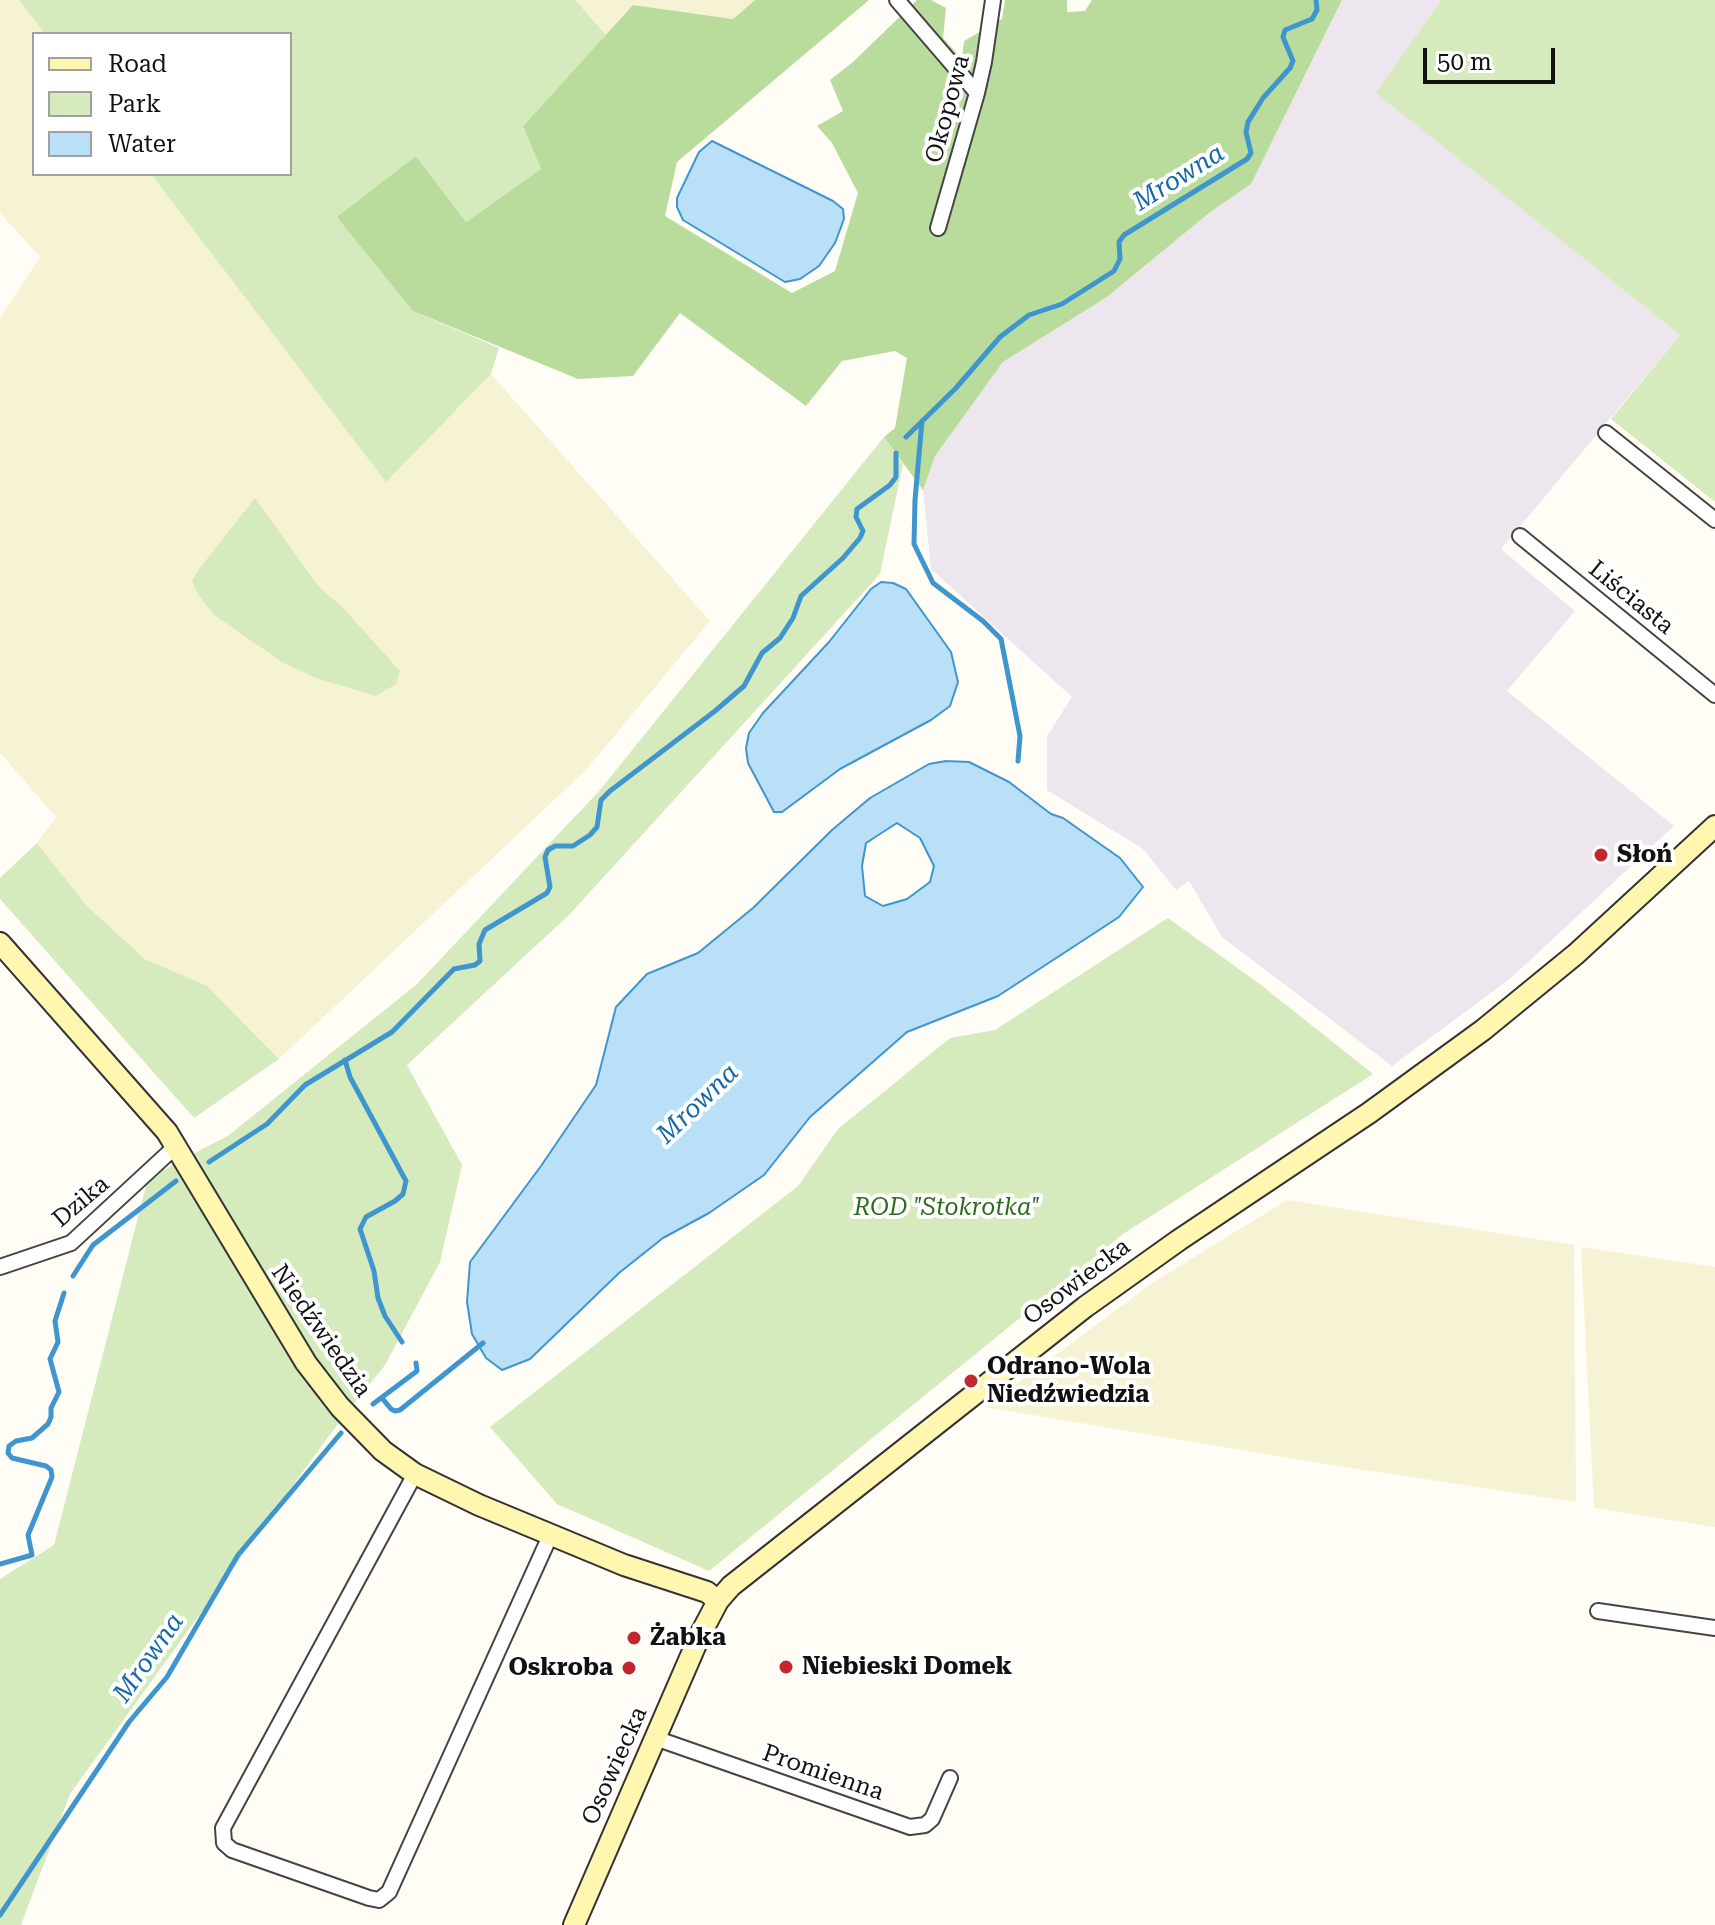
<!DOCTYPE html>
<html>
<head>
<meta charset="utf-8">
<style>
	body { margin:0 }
	#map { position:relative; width:1715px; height:1925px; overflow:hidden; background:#fffdf5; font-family:"Roboto Serif",serif }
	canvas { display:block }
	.legend { position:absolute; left:32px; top:32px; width:260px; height:144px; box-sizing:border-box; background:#fff; border:2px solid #a0a0a0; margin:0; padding:10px 14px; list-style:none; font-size:24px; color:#111 }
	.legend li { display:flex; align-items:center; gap:16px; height:40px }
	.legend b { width:40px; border:2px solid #a0a0a0 }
	.scale { position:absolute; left:1423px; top:48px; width:132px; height:36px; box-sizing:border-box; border:4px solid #111; border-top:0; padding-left:10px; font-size:24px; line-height:28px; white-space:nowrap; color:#111; -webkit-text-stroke:6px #fff; paint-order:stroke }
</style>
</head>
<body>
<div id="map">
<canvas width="1715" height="1925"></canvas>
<ul class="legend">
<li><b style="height:10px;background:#fff6b0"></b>Road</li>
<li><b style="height:22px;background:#d5ebbd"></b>Park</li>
<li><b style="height:22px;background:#b9e0f7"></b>Water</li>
</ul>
<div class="scale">50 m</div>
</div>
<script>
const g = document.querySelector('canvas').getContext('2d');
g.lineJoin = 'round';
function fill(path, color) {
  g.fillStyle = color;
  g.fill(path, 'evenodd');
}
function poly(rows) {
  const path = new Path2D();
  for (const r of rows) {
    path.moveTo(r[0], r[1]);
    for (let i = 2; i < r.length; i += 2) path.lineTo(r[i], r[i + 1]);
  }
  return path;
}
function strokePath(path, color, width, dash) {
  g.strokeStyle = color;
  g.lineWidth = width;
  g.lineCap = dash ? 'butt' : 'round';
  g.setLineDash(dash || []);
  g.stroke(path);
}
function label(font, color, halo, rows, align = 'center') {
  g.font = font + ' "Roboto Serif",serif';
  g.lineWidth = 8;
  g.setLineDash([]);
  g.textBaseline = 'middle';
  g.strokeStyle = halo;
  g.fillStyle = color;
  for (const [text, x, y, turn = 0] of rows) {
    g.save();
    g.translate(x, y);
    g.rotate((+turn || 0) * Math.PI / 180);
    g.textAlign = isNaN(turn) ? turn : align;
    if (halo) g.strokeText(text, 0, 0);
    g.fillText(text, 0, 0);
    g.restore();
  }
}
const industrial = poly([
	[1342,0,1441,0,1377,93,1680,335,1501,549,1575,611,1507,691,1674,826,1511,978,1392,1066,1222,937,1189,881,1176,890,1143,849,1047,790,1047,736,1072,697,931,569,923,490,935,456,1003,362,1107,297,1209,213,1251,184]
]);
const farmland = poly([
	[0,0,19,0,45,34,34,34,34,174,152,174,386,481,491,374,710,621,586,770,279,1059,207,986,145,959,87,906,37,843,56,817,0,753,0,318,40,257,0,213],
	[575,0,755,0,733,19,634,5,606,35],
	[1287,1200,1574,1245,1576,1502,1319,1463,985,1407,1157,1280],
	[1581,1247,1715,1267,1715,1527,1594,1508]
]);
const green = poly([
	[19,0,575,0,606,35,523,126,541,169,466,222,416,156,413,311,499,348,491,374,386,482,151,174,290,174,290,34,45,34],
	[1441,0,1715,0,1715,502,1611,419,1680,335,1376,93],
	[884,437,903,464,880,574,569,915,407,1065,462,1165,440,1262,385,1365,328,1437,70,1794,21,1925,0,1925,0,1579,54,1545,148,1178,229,1135,417,984,600,790],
	[255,498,318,586,343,608,400,671,396,684,376,696,316,678,282,662,214,615,199,596,192,581,199,569],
	[37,843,87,906,145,959,207,986,279,1059,194,1118,0,899,0,878],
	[1168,918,1261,985,1373,1074,1123,1234,709,1571,557,1504,490,1427,798,1186,838,1129,950,1038,995,1030]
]);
const forest = poly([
	[755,0,869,0,677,162,665,216,792,293,835,271,858,193,832,143,817,126,843,111,830,80,853,62,917,0,931,0,946,8,943,38,962,59,964,41,1002,19,1005,0,1067,0,1067,12,1085,11,1092,0,1342,0,1251,184,1209,213,1107,297,1003,362,935,456,923,490,884,437,895,428,907,358,895,351,842,361,806,406,680,313,633,376,578,379,413,311,337,217,416,156,466,222,541,169,523,126,633,5,733,19]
]);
const water = poly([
	[712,141,833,201,843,209,844,219,835,243,819,266,800,279,785,282,683,220,677,207,677,198,699,152,712,141],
	[881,582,893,583,906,589,951,652,958,682,950,706,931,720,840,769,782,812,774,812,748,763,746,748,749,733,763,713,829,642,871,589,881,582],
	[946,761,969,762,1009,782,1051,814,1063,818,1120,858,1143,887,1119,917,998,996,907,1032,810,1117,764,1175,709,1213,663,1238,619,1273,530,1359,502,1370,486,1358,472,1334,467,1302,470,1262,541,1166,596,1085,616,1007,647,974,698,953,753,908,832,830,870,798,929,764,946,761],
	[897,823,920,838,934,866,930,882,907,899,883,906,865,896,862,866,866,843,897,823]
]);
const stream = poly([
	[922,421,915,500,914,544,933,583,983,621,1001,639,1020,736,1018,761],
	[906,437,956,388,1000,337,1029,315,1062,304,1114,271,1120,259,1119,242,1124,235,1247,159,1251,153,1246,132,1248,122,1263,98,1290,68,1293,61,1283,37,1285,30,1312,19,1317,10,1316,0],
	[345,1060,350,1077,406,1181,403,1194,395,1201,366,1217,360,1229,374,1271,378,1298,385,1316,402,1342],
	[209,1162,267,1124,305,1085,392,1032,454,969,475,965,480,961,479,944,485,930,547,893,550,887,545,857,548,850,555,846,573,846,590,835,597,827,601,800,610,791,715,711,744,686,762,653,780,638,793,618,801,596,843,558,860,538,863,531,856,517,857,509,890,485,896,477,896,453],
	[73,1276,93,1245,176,1181],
	[382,1398,391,1409,395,1411,400,1410,483,1343],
	[373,1404,417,1371,416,1363],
	[0,1564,32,1555,28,1535,52,1477,51,1470,46,1466,12,1458,8,1453,9,1446,16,1441,32,1438,48,1424,51,1417,51,1408,59,1392,50,1359,58,1342,55,1321,64,1293],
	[0,1915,129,1722,167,1677,238,1555,341,1433]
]);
const street = poly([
	[897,0,977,93],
	[938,228,977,93,984,62,993,0],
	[1606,433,1715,520],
	[1520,536,1715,695],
	[0,1267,71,1243,176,1146],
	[415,1474,223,1828,224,1843,232,1850,369,1898,379,1900,389,1892,550,1536],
	[1598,1611,1715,1628],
	[655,1738,910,1827,925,1825,932,1819,950,1778]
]);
const secondary = poly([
	[0,943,167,1132,306,1363,340,1407,383,1451,415,1474,479,1505,624,1565,707,1592,718,1601],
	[574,1925,700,1635,718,1601,731,1586,1085,1307,1179,1240,1369,1113,1483,1030,1576,954,1715,826]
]);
const markers = [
	[1601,855,8,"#c4262e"],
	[971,1381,8,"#c4262e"],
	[634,1638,8,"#c4262e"],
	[786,1667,8,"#c4262e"],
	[629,1668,8,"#c4262e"]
];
const streetNames = [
	["Okopowa",948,109,-75],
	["Liściasta",1631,598,39],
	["Dzika",81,1202,-40],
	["Osowiecka",1077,1282,-37],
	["Niedźwiedzia",321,1331,55],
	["Osowiecka",615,1766,-66],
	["Promienna",823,1773,19]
];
const poiNames = [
	["Słoń",1617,855],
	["Odrano-Wola",987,1367],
	["Niedźwiedzia",987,1395],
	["Żabka",650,1638],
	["Niebieski Domek",802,1667],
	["Oskroba",613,1668,"right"]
];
const parkNames = [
	["ROD \"Stokrotka\"",947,1208]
];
const waterNames = [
	["Mrowna",1179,178,-32],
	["Mrowna",698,1104,-44],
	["Mrowna",149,1658,-55]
];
fill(industrial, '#eee6ef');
fill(farmland, '#f6f3d4');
fill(green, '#d5ebbd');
fill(forest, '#b9dc9c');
fill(water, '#b9e0f7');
strokePath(water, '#3f96cf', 2);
strokePath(stream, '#3f96cf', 5);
strokePath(street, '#444', 18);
strokePath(secondary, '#333', 24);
strokePath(street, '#fff', 14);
strokePath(secondary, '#fff6b0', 20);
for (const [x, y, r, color] of markers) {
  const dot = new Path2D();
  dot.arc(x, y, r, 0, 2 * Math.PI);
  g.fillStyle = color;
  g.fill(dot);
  strokePath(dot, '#fff', 3);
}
label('24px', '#111', '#fff', streetNames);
label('bold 24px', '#111', '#fff', poiNames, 'left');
label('italic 24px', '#2f6b1f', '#fff', parkNames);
label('italic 26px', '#1768a6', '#fff', waterNames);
</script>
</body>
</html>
